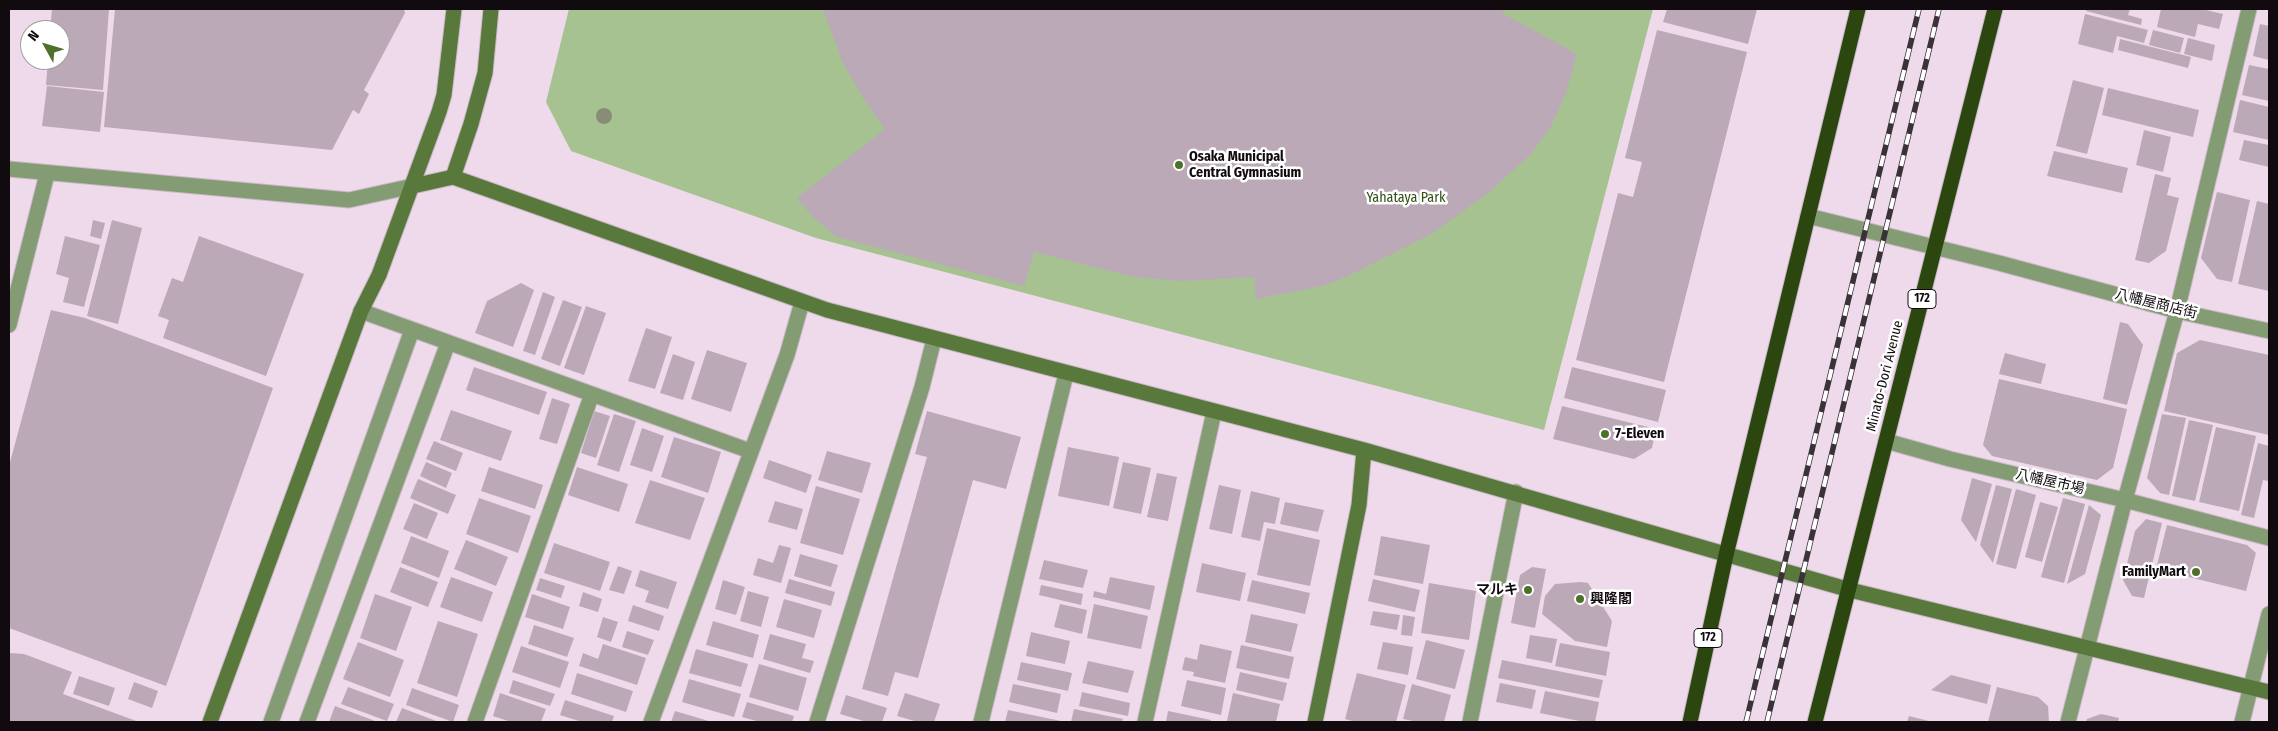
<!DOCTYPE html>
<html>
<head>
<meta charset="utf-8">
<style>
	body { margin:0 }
	#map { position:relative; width:2278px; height:731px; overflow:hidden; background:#eedaea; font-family:"Fira Sans Condensed",sans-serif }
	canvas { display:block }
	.frame { position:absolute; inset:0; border:10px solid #110b10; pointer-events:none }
	.north { position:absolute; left:20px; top:20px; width:50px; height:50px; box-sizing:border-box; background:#fff; border:1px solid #a09d9f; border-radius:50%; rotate:309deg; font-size:14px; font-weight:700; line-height:20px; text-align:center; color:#110b10 }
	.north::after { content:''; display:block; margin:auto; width:18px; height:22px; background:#4d712b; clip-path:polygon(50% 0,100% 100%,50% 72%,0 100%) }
</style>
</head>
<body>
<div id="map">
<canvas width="2278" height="731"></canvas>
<div class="frame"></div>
<div class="north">N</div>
</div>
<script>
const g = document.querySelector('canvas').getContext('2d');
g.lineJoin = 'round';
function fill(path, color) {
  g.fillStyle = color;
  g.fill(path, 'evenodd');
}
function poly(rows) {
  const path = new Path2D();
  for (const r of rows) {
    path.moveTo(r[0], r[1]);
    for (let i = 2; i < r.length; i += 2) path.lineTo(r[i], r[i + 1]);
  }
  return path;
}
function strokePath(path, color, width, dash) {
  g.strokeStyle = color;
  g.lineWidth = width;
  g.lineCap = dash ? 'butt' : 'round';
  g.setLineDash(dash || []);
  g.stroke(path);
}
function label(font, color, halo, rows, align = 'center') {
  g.font = font + ' "Fira Sans Condensed","Noto Sans JP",sans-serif';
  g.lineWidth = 5;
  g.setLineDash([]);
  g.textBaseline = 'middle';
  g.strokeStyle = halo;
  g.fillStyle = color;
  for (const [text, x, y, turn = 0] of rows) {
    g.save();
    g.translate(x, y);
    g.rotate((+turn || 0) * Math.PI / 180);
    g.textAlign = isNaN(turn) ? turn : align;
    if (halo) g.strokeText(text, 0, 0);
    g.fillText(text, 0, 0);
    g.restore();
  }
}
const green = poly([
	[569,9,1653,9,1544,430,816,238,571,151,546,102]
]);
const building = poly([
	[52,9,109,9,103,90,46,85,48,60,60,60,60,30,50,30],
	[115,9,404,9,405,13,364,90,369,94,359,114,353,110,332,150,104,127],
	[823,9,1504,9,1502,13,1577,54,1566,93,1551,126,1532,153,1487,194,1431,234,1346,277,1322,286,1256,299,1254,277,1182,281,1134,277,1034,252,1024,286,837,237,812,216,797,198,885,129,863,98,843,63],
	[1667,9,1757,9,1748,44,1663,22],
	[2087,9,2130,9,2128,15,2142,19,2141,25,2086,11],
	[2161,9,2202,9,2223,14,2219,29,2198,24,2195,37,2157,27],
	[2085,14,2148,30,2144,43,2117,36,2113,53,2078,44],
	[2260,24,2269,26,2269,60,2253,56],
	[1657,30,1747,52,1664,382,1576,360,1618,193,1633,197,1642,162,1625,158],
	[2153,30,2184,38,2180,53,2149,45],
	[2188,38,2215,45,2212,61,2184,54],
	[2120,39,2191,57,2188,68,2118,50],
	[2249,65,2269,69,2269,101,2242,95],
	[2073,80,2104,88,2087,154,2056,146],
	[47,86,104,92,100,132,42,126],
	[2108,88,2199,110,2193,137,2102,115],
	[2240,100,2269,107,2269,140,2233,132],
	[2144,130,2171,137,2163,172,2136,165],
	[2244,140,2269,145,2269,167,2239,160],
	[2054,151,2128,168,2122,193,2047,176],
	[2155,174,2171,178,2167,195,2179,198,2166,251,2149,263,2135,260],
	[2217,192,2250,200,2232,282,2217,279,2201,258],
	[2257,201,2269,204,2269,291,2238,284],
	[93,220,105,223,101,239,90,236],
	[112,220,142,228,118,324,87,316],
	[65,236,100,245,84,307,63,302,69,278,56,274],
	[199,236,304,274,266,376,163,338,169,320,158,316,172,278,183,282],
	[521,283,534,290,513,347,475,333,487,301],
	[543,292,555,297,535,355,523,351],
	[563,300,582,307,560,366,541,359],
	[586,306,606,313,584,375,564,368],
	[51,310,85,318,273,388,166,686,9,628,9,466],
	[2120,322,2128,324,2143,345,2127,405,2103,399],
	[646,328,672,337,655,389,628,381],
	[2200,340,2269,355,2269,435,2164,411,2177,353],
	[707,350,747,363,731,412,691,399],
	[2005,353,2046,364,2041,384,1999,374],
	[673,354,695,362,683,400,660,393],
	[474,367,547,392,539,415,466,390],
	[1572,367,1666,390,1658,422,1564,398],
	[1999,379,2127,409,2113,468,2097,480,1992,456,1983,445],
	[552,398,570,404,557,444,539,439],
	[1562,406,1656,429,1652,448,1634,459,1553,439],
	[451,410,512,431,501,461,440,440],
	[594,411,610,416,596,458,581,453],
	[927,411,1021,437,1006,489,973,480,918,678,895,672,888,696,862,689,927,457,915,454],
	[614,414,636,421,619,472,597,465],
	[2162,414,2186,418,2169,495,2160,493,2147,478],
	[2189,420,2213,425,2195,501,2172,496],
	[2216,427,2256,436,2239,511,2199,502],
	[642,428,664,436,652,472,630,465],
	[674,437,721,452,708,493,661,477],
	[434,441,463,453,456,471,426,459],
	[2258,443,2269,446,2269,481,2263,480,2254,518,2241,515],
	[1068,447,1119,457,1109,506,1058,496],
	[827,451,871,463,862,493,818,480],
	[769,460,812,475,806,493,763,478],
	[426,462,452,473,446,488,420,476],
	[1123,462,1151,468,1141,514,1113,508],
	[489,467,543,485,535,509,481,491],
	[577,467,628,484,619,512,568,495],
	[1157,473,1177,477,1168,521,1147,517],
	[1972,478,1992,484,1976,542,1961,520],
	[418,479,456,495,448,514,410,498],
	[650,480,705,498,690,540,635,523],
	[1219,485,1241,490,1232,534,1209,529],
	[1996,485,2012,489,1993,563,1980,545],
	[816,486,860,499,843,555,800,543],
	[2016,489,2036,495,2016,569,1996,564],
	[1251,491,1280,498,1275,524,1264,522,1260,541,1241,537],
	[479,498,531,516,518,553,466,534],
	[2063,498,2085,504,2064,583,2041,577],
	[775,501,803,509,797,530,768,522],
	[1285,502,1324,510,1318,532,1280,524],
	[2040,502,2058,507,2042,562,2025,557],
	[414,503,438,513,427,539,403,529],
	[2089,505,2101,515,2085,574,2067,584],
	[2146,519,2162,523,2144,598,2132,596,2123,580,2135,531],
	[2167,525,2247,545,2256,553,2246,591,2156,569],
	[1267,528,1320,540,1310,586,1257,575],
	[411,536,449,551,439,578,401,563],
	[1381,536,1430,545,1423,584,1374,575],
	[466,540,508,557,496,586,454,569],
	[554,543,610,562,600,591,544,573],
	[779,545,791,548,781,583,753,575,758,558,773,563],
	[800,554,838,565,831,587,794,576],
	[1044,560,1088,570,1083,588,1039,579],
	[1202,563,1246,573,1240,601,1196,592],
	[618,566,632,571,624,594,609,590],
	[400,567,438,582,428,607,390,592],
	[1532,567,1546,569,1535,628,1511,623,1520,575],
	[640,570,677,582,668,609,645,602,649,591,635,586],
	[451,577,493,592,482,622,440,607],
	[1110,577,1155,586,1150,610,1093,597,1094,591,1106,594],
	[540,578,565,586,561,598,536,590],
	[789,579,835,592,831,606,785,593],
	[1373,579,1420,590,1415,612,1368,601],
	[723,580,745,587,736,615,715,609],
	[1252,580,1310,593,1305,614,1247,601],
	[1581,582,1588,583,1612,621,1607,647,1575,641,1542,614,1545,596,1555,584],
	[1429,583,1476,591,1469,640,1421,633],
	[1041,585,1083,594,1081,605,1039,595],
	[748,591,769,597,761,627,740,621],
	[583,592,602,599,598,612,579,606],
	[375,594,412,607,396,651,360,638],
	[532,594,570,607,563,629,525,617],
	[784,599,822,610,814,638,776,627],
	[1060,604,1087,610,1082,634,1054,627],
	[1094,604,1148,616,1141,649,1087,638],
	[633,605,664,616,659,631,628,621],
	[1373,611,1400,615,1397,630,1370,625],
	[1251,614,1298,624,1291,652,1245,642],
	[1403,615,1415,617,1412,636,1401,635],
	[603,617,618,622,611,642,597,637],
	[438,621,478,634,457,697,417,683],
	[713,621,759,635,753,658,706,645],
	[534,625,574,638,567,657,528,644],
	[627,631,654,640,648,655,622,647],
	[1031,632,1070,641,1065,664,1026,656],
	[770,634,806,644,802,658,814,661,810,673,763,659],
	[1530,635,1557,639,1552,663,1526,658],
	[1426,640,1465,650,1455,689,1416,679],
	[358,642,404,660,390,697,343,679],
	[1383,642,1413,647,1408,675,1377,669],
	[1560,643,1610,652,1606,676,1555,666],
	[603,644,646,658,637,685,579,666,583,653,598,659],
	[1200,644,1232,651,1225,683,1193,676,1194,672,1182,670,1185,657,1197,660],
	[1241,645,1294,657,1289,679,1236,668],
	[521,646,569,662,560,688,512,672],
	[696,649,748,664,741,687,689,673],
	[9,653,24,654,72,672,63,694,139,722,9,722],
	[1502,660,1603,680,1599,698,1498,678],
	[1088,661,1134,671,1128,693,1082,683],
	[1021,662,1072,673,1068,691,1017,680],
	[759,664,807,678,798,711,749,697],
	[1240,672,1287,683,1283,701,1236,690],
	[577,673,633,691,626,712,571,694],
	[1357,673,1406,685,1396,722,1356,722,1345,719],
	[1951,675,1991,685,1987,704,1931,690],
	[79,676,115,688,109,706,73,694],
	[689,679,741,694,734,717,682,702],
	[513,680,555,694,550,706,509,693],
	[1187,680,1226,688,1221,715,1181,706],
	[134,682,158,691,152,708,128,699],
	[1500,683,1536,690,1532,709,1496,702],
	[1013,684,1061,694,1057,713,1009,702],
	[1412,684,1451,695,1444,722,1418,722,1403,719],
	[348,687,394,704,387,721,341,704],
	[1997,687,2038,697,2048,706,2049,722,1988,722],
	[412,688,459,705,453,722,406,705],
	[1545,691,1599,702,1595,722,1584,722,1540,713],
	[1082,692,1130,703,1128,716,1079,706],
	[500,693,546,709,541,722,511,722,493,716],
	[905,693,940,704,934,722,918,722,897,716],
	[1233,693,1280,704,1276,722,1227,721],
	[846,695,887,708,882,722,867,722,840,714],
	[565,700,614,716,612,722,582,722,560,715],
	[747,702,794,716,792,722,760,722,742,717],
	[335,706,378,722,329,722],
	[402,708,439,722,396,722],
	[1074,709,1123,719,1122,722,1071,722],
	[1008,710,1061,721,1061,722,1005,722],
	[675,711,712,722,671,722],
	[1168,711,1211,720,1211,722,1166,722],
	[2101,714,2119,718,2118,722,2086,722,2087,719],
	[1909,716,1933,722,1907,722]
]);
const street = poly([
	[9,169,349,200,413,186],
	[1808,216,1999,263,2177,311,2269,331],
	[361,311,750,451],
	[9,325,47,174],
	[1886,441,1950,459,2125,500,2269,538],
	[271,722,412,330],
	[307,722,448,343],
	[475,722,592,394],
	[651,722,787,355,802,302],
	[817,722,922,387,934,339],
	[981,722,1066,374],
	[1145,722,1214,412],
	[1470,722,1516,492],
	[2068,722,2125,500,2177,311,2249,9],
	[2242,722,2269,614]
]);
const secondary = poly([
	[453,177,471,124,485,73,491,9],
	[413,186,453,177,827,310,1364,450,1850,590,2269,692],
	[210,722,361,311,379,275,439,112,444,95,454,9],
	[1315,722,1359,505,1364,450]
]);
const highway = poly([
	[1690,722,1726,555,1858,9],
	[1815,722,1995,9]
]);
const rail = poly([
	[1746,722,1919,9],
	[1767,722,1939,9]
]);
const trees = [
	[604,116]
];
const markers = [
	[1179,165,5,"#4d712b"],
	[1605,434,5,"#4d712b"],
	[2196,572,5,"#4d712b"],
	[1528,590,5,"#4d712b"],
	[1580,599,5,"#4d712b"]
];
const shields = [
	[1922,299,28],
	[1708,638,28]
];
const shieldNames = [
	["172",1922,299],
	["172",1708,638]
];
const poiNames = [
	["Osaka Municipal",1189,157],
	["Central Gymnasium",1189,173],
	["7-Eleven",1615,434],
	["FamilyMart",2186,572,"right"],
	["マルキ",1518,590,"right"],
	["興隆閣",1590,599]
];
const parkNames = [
	["Yahataya Park",1406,198]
];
const streetNames = [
	["八幡屋商店街",2156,304,14],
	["Minato-Dori Avenue",1885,376,-76],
	["八幡屋市場",2050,482,13]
];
fill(green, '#a5c290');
fill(building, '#bca9b8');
strokePath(street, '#cbb9c7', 17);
strokePath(secondary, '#cbb9c7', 17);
strokePath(highway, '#cbb9c7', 17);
strokePath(street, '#849c73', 15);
strokePath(secondary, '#58793b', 15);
strokePath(highway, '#2b460f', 15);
strokePath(rail, '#3b3239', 5.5);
strokePath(rail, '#fff', 4, [11]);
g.fillStyle = '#878e75';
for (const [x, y] of trees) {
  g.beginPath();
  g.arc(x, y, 8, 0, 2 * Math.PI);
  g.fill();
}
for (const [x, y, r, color] of markers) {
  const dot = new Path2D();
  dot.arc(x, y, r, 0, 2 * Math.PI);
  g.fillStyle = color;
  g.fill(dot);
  strokePath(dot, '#fff', 2);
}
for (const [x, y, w] of shields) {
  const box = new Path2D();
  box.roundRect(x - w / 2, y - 9.5, w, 19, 4);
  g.fillStyle = '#fff';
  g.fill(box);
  strokePath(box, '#110b10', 1);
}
label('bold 12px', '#110b10', null, shieldNames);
label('bold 14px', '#110b10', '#fff', poiNames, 'left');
label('14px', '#324f16', '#fff', parkNames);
label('14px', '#110b10', '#fff', streetNames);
</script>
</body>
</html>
